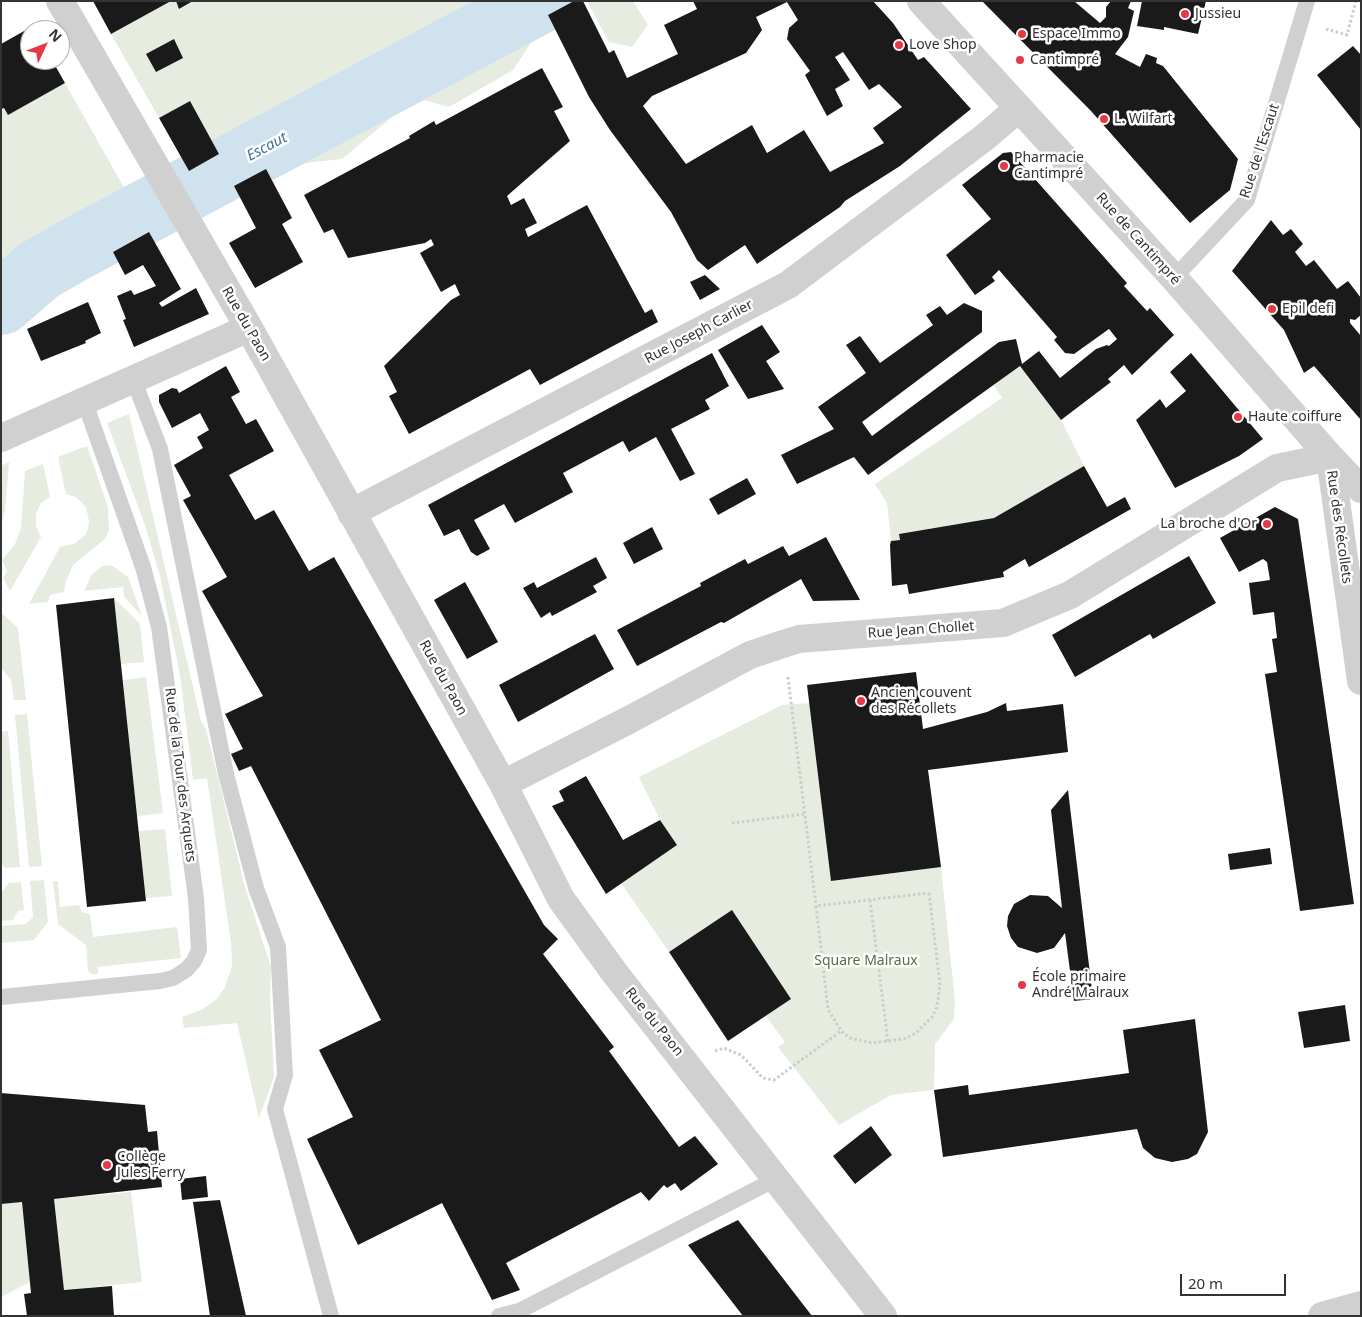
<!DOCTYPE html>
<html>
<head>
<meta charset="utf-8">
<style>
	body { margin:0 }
	#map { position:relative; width:1362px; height:1317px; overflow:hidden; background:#fff; font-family:"Noto Sans",sans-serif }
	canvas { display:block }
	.frame { position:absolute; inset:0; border:2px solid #333; pointer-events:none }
	.north { position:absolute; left:20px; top:20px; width:50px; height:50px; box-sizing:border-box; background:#fff; border:1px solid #adadad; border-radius:50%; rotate:47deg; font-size:14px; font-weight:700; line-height:20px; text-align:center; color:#333 }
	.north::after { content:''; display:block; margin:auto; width:18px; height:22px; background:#e63946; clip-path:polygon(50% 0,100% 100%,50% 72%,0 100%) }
	.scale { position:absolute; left:1180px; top:1274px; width:106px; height:22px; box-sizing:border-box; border:2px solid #333; border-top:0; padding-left:6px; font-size:15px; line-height:18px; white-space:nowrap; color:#333; -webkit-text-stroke:4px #fff; paint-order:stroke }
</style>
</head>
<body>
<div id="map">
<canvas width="1362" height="1317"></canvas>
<div class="frame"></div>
<div class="north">N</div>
<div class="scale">20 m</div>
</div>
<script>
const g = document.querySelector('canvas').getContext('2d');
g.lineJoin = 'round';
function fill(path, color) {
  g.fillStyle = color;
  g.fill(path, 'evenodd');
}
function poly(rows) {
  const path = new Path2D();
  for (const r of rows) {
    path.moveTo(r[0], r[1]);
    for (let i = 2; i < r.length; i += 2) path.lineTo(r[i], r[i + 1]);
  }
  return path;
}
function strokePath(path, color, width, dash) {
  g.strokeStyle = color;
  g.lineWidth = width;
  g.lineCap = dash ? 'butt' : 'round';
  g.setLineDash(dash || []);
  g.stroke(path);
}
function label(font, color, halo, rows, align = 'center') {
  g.font = font + ' "Noto Sans",sans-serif';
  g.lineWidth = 5;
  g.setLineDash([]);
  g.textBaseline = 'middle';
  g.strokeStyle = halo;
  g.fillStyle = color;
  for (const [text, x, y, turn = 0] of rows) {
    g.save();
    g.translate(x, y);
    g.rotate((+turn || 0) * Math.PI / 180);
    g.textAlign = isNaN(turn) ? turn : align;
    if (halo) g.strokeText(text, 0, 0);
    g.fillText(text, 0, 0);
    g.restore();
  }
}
const green = poly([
	[171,1,176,1,180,9,193,1,565,1,542,14,536,35,513,70,449,107,424,100,392,117,342,159,304,163,280,158,232,162,226,151,219,154,190,101,159,118,111,34],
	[587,1,633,1,648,25,632,47,609,42],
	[65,83,131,200,1,271,1,109,4,108,8,114],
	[1020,366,1061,420,1084,466,994,518,899,534,900,540,891,541,887,503,875,484,1002,398,994,385],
	[129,414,201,721,206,729,245,887,271,967,270,998,274,1077,259,1118,237,1023,184,1028,182,1017,203,1009,217,999,225,987,232,966,231,943,207,778,193,780,180,675,160,576,145,525,107,423],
	[87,446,108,507,109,530,105,539,73,565,66,581,64,592,50,595,48,602,29,604,60,547,74,544,85,535,88,529,89,521,86,507,76,497,66,494,58,457],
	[9,462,5,511,1,525,1,466],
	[43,464,50,497,41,503,36,513,36,526,41,537,10,591,3,578,7,571,2,560,15,544,21,528,25,471],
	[111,565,128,577,142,616,124,597,123,587,84,591,92,574,102,566],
	[114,598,140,624,144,662,121,664],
	[3,614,18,628,26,700,14,700,11,680,1,668,1,615],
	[146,677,163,813,137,816,123,680],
	[810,703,831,881,941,867,955,1001,954,1019,935,1044,934,1090,891,1095,839,1125,778,1047,785,1042,766,1016,791,999,732,911,669,952,621,883,677,845,660,820,639,777,782,705],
	[27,714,42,866,29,867,15,715],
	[8,731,20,867,5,868,1,862,1,732],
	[165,829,172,896,146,898,139,831],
	[44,880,48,922,34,940,1,943,1,926,26,924,33,917,30,881],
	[53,881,58,881,60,907,79,905,82,912,90,914,93,937,177,927,181,958,98,967,98,974,91,974,88,971,86,945,58,924],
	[21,882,24,910,18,911,13,920,1,921,1,894,8,883],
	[131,1192,142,1282,64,1290,54,1199],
	[22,1202,30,1282,1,1297,1,1204]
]);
const river = poly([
	[1,303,39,270,72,251,541,1]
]);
const building = poly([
	[93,1,171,1,111,34],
	[176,1,193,1,179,9],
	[574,1,583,1,609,53,614,50,627,78,678,54,664,25,697,9,693,1,873,1,893,23,918,60,924,57,971,109,900,166,845,201,840,207,757,264,745,245,708,270,697,260,671,212,610,130,589,97,548,15],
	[787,2,798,20,789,28,787,39,810,71,805,75,827,116,843,106,835,89,850,80,835,57,843,52,869,90,879,84,902,107,873,128,884,143,830,172,804,130,767,153,752,125,686,164,643,106,652,96,746,53,762,30,756,17],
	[982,1,1074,1,1100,23,1106,17,1106,7,1111,1,1131,1,1128,8,1134,11,1128,37,1115,54,1140,67,1146,54,1157,58,1156,63,1163,66,1238,159,1230,190,1190,223,1091,111],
	[1142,1,1206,1,1198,34,1164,27,1164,30,1137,26],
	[33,26,35,30,30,30,30,60,52,60,65,83,8,115,4,108,1,109,1,44],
	[174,39,183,58,156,72,146,54],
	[1353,46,1361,55,1361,130,1317,75],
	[542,68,563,107,554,111,570,141,507,196,511,205,524,198,537,223,525,229,528,237,587,205,645,313,652,309,658,322,540,385,530,369,409,434,389,396,397,392,384,366,451,300,460,295,455,284,441,292,420,253,434,245,431,239,425,243,348,258,333,229,324,233,304,195,410,138,409,136,434,121,436,125],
	[190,101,219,154,189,171,159,118],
	[1011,152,1127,283,1124,286,1147,311,1150,308,1174,335,1132,375,1124,365,1108,379,1111,382,1061,420,1020,366,868,475,854,457,797,484,781,455,834,429,818,407,866,373,846,345,860,336,880,363,933,325,926,315,940,306,947,315,964,303,982,311,982,332,862,422,872,436,999,342,1016,339,1022,364,1039,351,1060,378,1096,349,1107,345,1109,346,1117,339,1109,329,1074,354,1065,353,1054,340,1057,337,999,270,992,277,995,281,975,295,946,255,991,219,962,185,1003,153],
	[266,169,292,218,282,224,303,262,255,288,229,243,256,228,234,186],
	[1271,220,1283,235,1291,229,1303,244,1295,252,1306,266,1314,260,1337,289,1348,281,1361,298,1361,315,1355,320,1350,319,1350,323,1361,336,1361,420,1314,366,1304,373,1284,330,1232,271],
	[149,232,181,289,159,303,162,307,196,288,209,314,134,347,123,320,126,319,117,296,131,290,134,295,156,286,143,265,125,275,113,252],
	[705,275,720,289,700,300,690,282],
	[88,302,101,333,85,341,86,343,41,361,27,329],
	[762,325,780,352,766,361,784,389,748,399,718,350],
	[712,353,729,386,705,400,710,409,671,429,695,474,680,481,656,437,629,452,623,441,563,473,573,492,515,523,504,504,474,520,490,549,477,556,471,552,459,529,444,536,428,505],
	[1191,353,1263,439,1239,456,1175,488,1136,420,1160,399,1166,408,1186,391,1170,372],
	[226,366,240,392,231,397,246,424,256,419,274,451,229,475,255,520,274,510,309,571,334,557,544,925,558,939,543,954,614,1047,609,1051,679,1147,695,1136,718,1164,681,1191,675,1183,667,1188,664,1185,649,1201,641,1192,506,1263,520,1290,492,1300,442,1203,358,1245,307,1139,353,1117,319,1050,381,1020,251,766,239,771,231,754,243,749,225,714,263,696,202,591,227,577,183,500,191,496,174,465,203,448,197,437,209,430,200,413,172,428,159,402,159,395,172,388,177,389,179,393],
	[1084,466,1107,507,1125,497,1131,509,1029,567,1025,559,1003,572,1004,577,909,594,907,584,892,586,890,545,891,541,900,540,899,534,994,518],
	[747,478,756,494,718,515,709,499],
	[1275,507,1298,519,1354,904,1300,911,1265,674,1277,672,1272,639,1277,638,1274,612,1253,615,1249,583,1270,580,1267,562,1263,559,1239,572,1220,538],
	[652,527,663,549,634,564,623,543],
	[826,537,860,600,813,601,801,579,724,623,721,622,637,666,617,630,701,586,700,583,745,559,748,564,783,546,789,556],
	[1189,556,1216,603,1153,639,1150,634,1075,677,1052,635],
	[596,557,607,578,593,586,597,592,552,616,550,612,541,618,523,588,534,582,537,588],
	[465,582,498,642,467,659,434,600],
	[114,598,146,901,87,907,56,605],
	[595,634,614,669,518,722,499,685],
	[916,672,923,729,987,712,1006,703,1007,711,1063,704,1068,752,928,770,941,867,831,881,807,685],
	[586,776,623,840,660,820,677,845,606,894,552,806,564,801,559,791],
	[1068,790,1093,999,1074,1001,1065,933,1054,948,1037,953,1018,947,1011,938,1007,926,1008,916,1014,904,1030,895,1048,896,1062,908,1051,810],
	[1270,848,1272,864,1230,870,1228,854],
	[732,910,791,999,728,1041,669,952],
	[1345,1005,1350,1041,1304,1048,1298,1012],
	[1195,1019,1208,1132,1197,1154,1188,1159,1172,1162,1155,1158,1143,1148,1137,1129,943,1157,934,1090,968,1085,969,1095,1129,1073,1123,1030],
	[1,1093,145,1105,148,1132,157,1131,162,1187,54,1199,64,1290,112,1286,114,1316,27,1316,24,1294,31,1293,22,1202,1,1204],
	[871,1126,892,1155,855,1184,833,1156],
	[206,1176,208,1197,182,1200,180,1179],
	[220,1200,246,1316,210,1316,193,1202],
	[738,1220,812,1316,743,1316,688,1245]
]);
const path = poly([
	[1326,29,1347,35,1356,1],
	[788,677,816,906],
	[732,823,805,814],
	[929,893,940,985,937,1007,932,1017,916,1033,904,1039,872,1043,850,1038,841,1031,828,1009,816,906,929,893],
	[870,900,888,1042],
	[715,1051,724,1048,741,1055,763,1078,774,1080,841,1031]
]);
const lane = poly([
	[1174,278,1247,200,1307,1],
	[133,378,160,449,226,774,256,888,278,947,285,1075,275,1109,331,1316],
	[1,997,160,981,173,978,186,970,194,961,199,950,196,898,159,627,143,567,84,400],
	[499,1316,519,1311,776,1179]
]);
const street = poly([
	[60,1,249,328,503,784,561,899,614,972,883,1316],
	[921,1,1174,278,1330,457,1361,489],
	[1,438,249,328],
	[1330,457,1361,681],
	[351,513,788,285,985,137,1019,108],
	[503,784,627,721,750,655,783,644,799,639,1003,623,1070,595,1277,468,1330,457],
	[1322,1316,1361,1305]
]);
const markers = [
	[1185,14,5,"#e63946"],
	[1022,34,5,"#e63946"],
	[899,45,5,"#e63946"],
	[1020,60,5,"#e63946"],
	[1104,119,5,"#e63946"],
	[1004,166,5,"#e63946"],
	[1272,309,5,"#e63946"],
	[1238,417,5,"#e63946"],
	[1267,524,5,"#e63946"],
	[861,701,5,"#e63946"],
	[1022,985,5,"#e63946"],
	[107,1165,5,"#e63946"]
];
const poiNames = [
	["Jussieu",1195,14],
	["Espace Immo",1032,34],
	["Love Shop",909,45],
	["Cantimpré",1030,60],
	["L. Wilfart",1114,119],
	["Pharmacie",1014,158],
	["Cantimpré",1014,174],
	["Epil defi",1282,309],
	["Haute coiffure",1248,417],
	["La broche d'Or",1257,524,"right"],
	["Ancien couvent",871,693],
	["des Récollets",871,709],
	["École primaire",1032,977],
	["André Malraux",1032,993],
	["Collège",117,1157],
	["Jules Ferry",117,1173]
];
const streetNames = [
	["Rue de l'Escaut",1260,151,-72],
	["Rue de Cantimpré",1138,239,48],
	["Rue du Paon",246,324,60],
	["Rue Joseph Carlier",699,332,-28],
	["Rue des Récollets",1339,527,82],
	["Rue Jean Chollet",921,630,-4],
	["Rue du Paon",443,678,61],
	["Rue de la Tour des Arquets",180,775,83],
	["Rue du Paon",654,1022,51]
];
const parkNames = [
	["Square Malraux",866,961]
];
const waterNames = [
	["Escaut",267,147,-28]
];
fill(green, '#e6ecdf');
strokePath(river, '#cfe2ee', 64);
fill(building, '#1a1a1a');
strokePath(path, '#cdcdcd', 3, [2.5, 2.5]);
strokePath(lane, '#d0d0d0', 16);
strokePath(street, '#d0d0d0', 28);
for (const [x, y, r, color] of markers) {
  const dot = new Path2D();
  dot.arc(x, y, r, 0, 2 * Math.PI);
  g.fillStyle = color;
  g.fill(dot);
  strokePath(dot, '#fff', 2);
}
label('14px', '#333', '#fff', poiNames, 'left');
label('14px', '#333', '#fff', streetNames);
label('14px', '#56703f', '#fff', parkNames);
label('italic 15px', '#3f7597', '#fff', waterNames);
</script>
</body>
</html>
